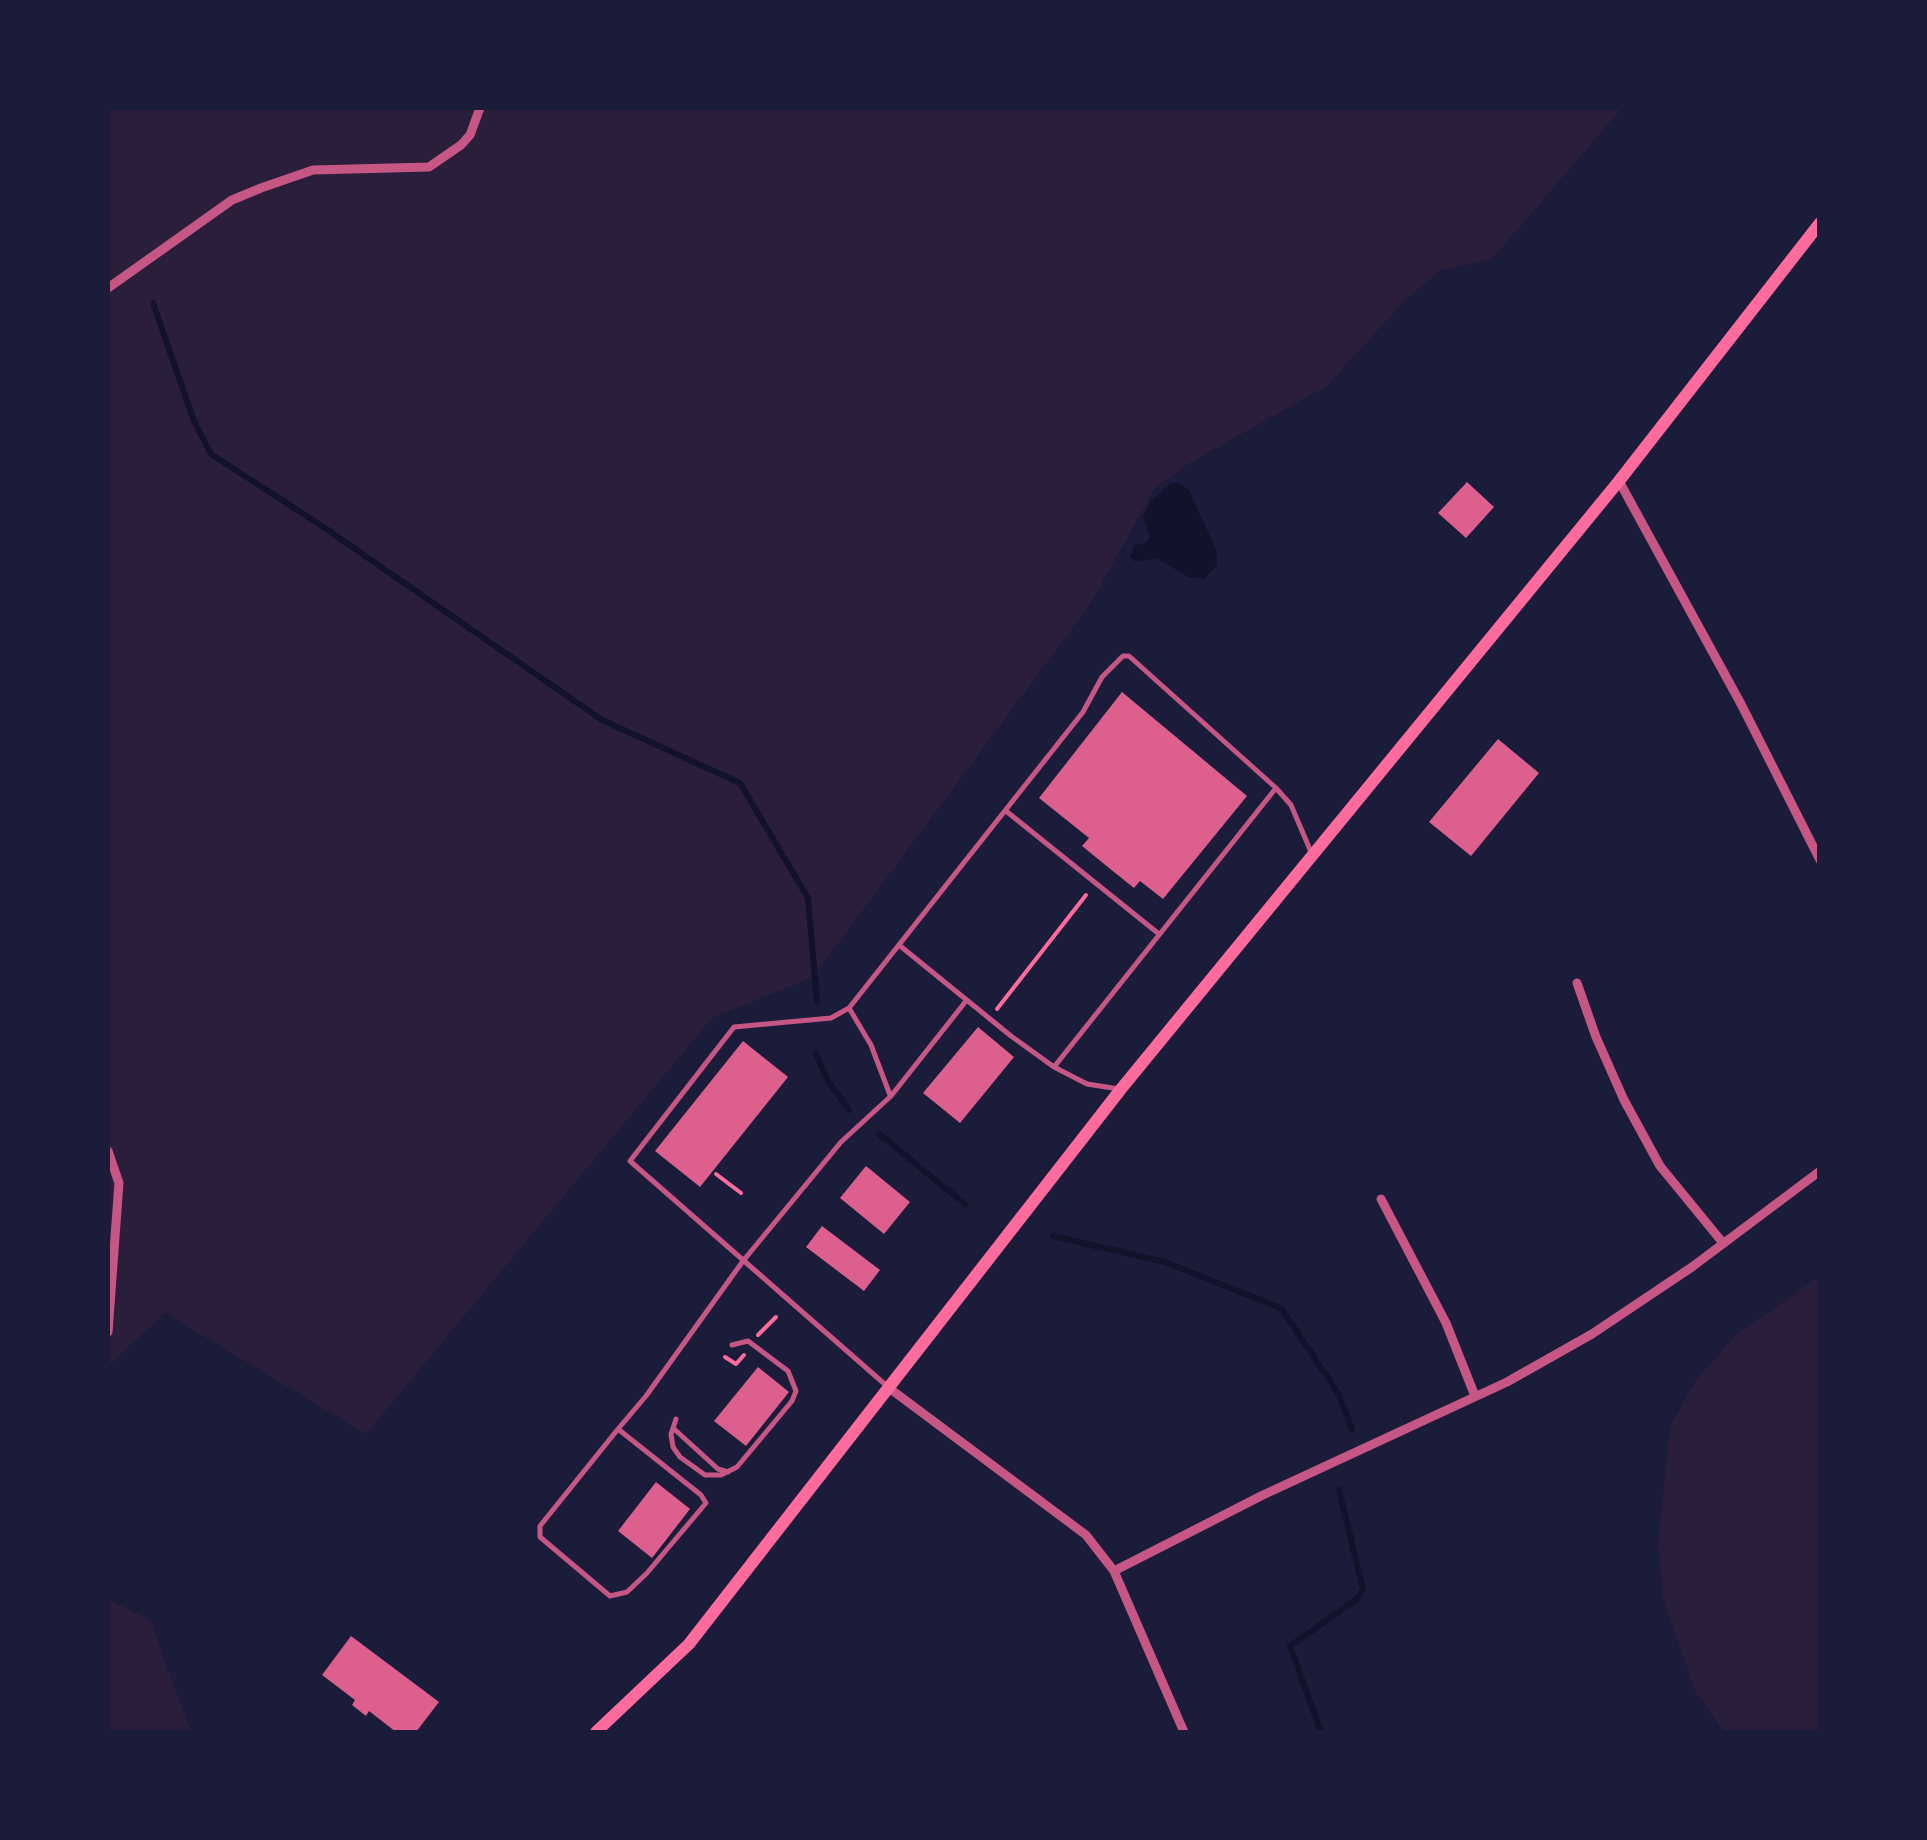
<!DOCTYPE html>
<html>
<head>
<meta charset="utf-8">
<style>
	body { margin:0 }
	#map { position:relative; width:1927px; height:1840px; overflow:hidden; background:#1b1b3a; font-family:"Asap Condensed",sans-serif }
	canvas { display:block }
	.frame { position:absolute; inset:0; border:110px solid #1b1b3a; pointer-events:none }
</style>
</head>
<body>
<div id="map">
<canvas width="1927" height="1840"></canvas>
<div class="frame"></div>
</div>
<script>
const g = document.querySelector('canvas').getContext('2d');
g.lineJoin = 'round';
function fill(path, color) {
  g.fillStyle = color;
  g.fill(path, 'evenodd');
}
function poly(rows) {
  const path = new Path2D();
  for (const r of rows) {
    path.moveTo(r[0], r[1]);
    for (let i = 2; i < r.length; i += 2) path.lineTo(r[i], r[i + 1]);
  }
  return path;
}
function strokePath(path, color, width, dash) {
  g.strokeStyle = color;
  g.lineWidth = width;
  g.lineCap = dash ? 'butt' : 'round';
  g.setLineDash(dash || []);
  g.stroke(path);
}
const green = poly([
	[108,108,1622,108,1492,259,1441,270,1405,300,1327,386,1188,464,1155,488,1091,603,813,977,712,1018,366,1434,165,1313,108,1366],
	[1819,1277,1819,1732,1725,1732,1696,1693,1663,1597,1658,1544,1670,1426,1696,1380,1736,1335],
	[108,1599,150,1620,191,1732,108,1732]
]);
const water = poly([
	[1171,483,1179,483,1189,490,1217,552,1217,565,1204,579,1188,577,1156,558,1136,562,1130,557,1134,546,1147,542,1150,537,1143,516,1152,500]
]);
const stream = poly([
	[153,303,194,421,211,454,322,526,602,720,740,783,808,898,817,1002],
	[816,1054,828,1081,849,1110],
	[879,1134,965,1204],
	[1053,1236,1165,1262,1281,1308,1338,1393,1352,1429],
	[1321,1732,1290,1646,1357,1599,1363,1589,1339,1490]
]);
const building = poly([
	[1467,482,1494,507,1466,538,1438,513],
	[1122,692,1247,796,1163,899,1140,881,1134,888,1109,868,1082,846,1089,838,1039,798],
	[1498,739,1539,773,1471,856,1429,822],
	[978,1027,1014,1057,960,1123,923,1093],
	[743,1041,788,1077,700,1187,655,1151],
	[866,1166,910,1202,884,1234,840,1198],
	[822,1226,880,1270,864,1291,806,1247],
	[758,1367,789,1392,746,1446,714,1421],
	[656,1482,690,1509,652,1558,618,1531],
	[351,1636,439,1702,416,1732,396,1732,369,1711,366,1716,352,1705,355,1700,322,1675]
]);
const path = poly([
	[997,1009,1086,895],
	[716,1174,741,1193],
	[758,1335,776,1317],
	[725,1357,736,1364,744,1355]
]);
const service = poly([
	[1006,811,1159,934],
	[899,945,1011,1036,1054,1067,1087,1084,1119,1089],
	[849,1008,871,1045,890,1095],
	[1054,1067,1276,788],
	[888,1387,630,1161,734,1027,831,1018,849,1008,1083,712,1102,677,1123,656,1129,656,1276,788,1291,805,1311,852],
	[676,1419,671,1434,673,1447,680,1457,705,1475,721,1475,737,1467,792,1401,796,1391,788,1371,748,1341,732,1345],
	[673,1428,718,1469,728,1472],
	[618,1429,701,1495,706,1503,647,1573,627,1592,610,1596,540,1537,540,1526,618,1429,646,1396,743,1261,841,1142,891,1096,966,1001]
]);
const minor = poly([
	[108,288,232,200,261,188,313,170,429,167,461,145,470,135,480,108],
	[1619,481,1741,704,1820,860],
	[1577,983,1596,1037,1624,1100,1660,1166,1723,1243],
	[108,1151,119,1183,108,1332],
	[1381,1199,1446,1323,1475,1396],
	[889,1388,1086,1535,1114,1571,1184,1732],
	[1114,1571,1263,1495,1507,1382,1592,1334,1692,1267,1820,1171]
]);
const secondary = poly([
	[596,1732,689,1644,1121,1089,1619,481,1820,223]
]);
fill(green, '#2a1e3b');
fill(water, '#12122b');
strokePath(stream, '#12122b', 6);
fill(building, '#dd5f8e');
strokePath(path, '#ff6b9d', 4);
strokePath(service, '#c65784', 5);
strokePath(minor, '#c65784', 9);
strokePath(secondary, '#ff6b9d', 12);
</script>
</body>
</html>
